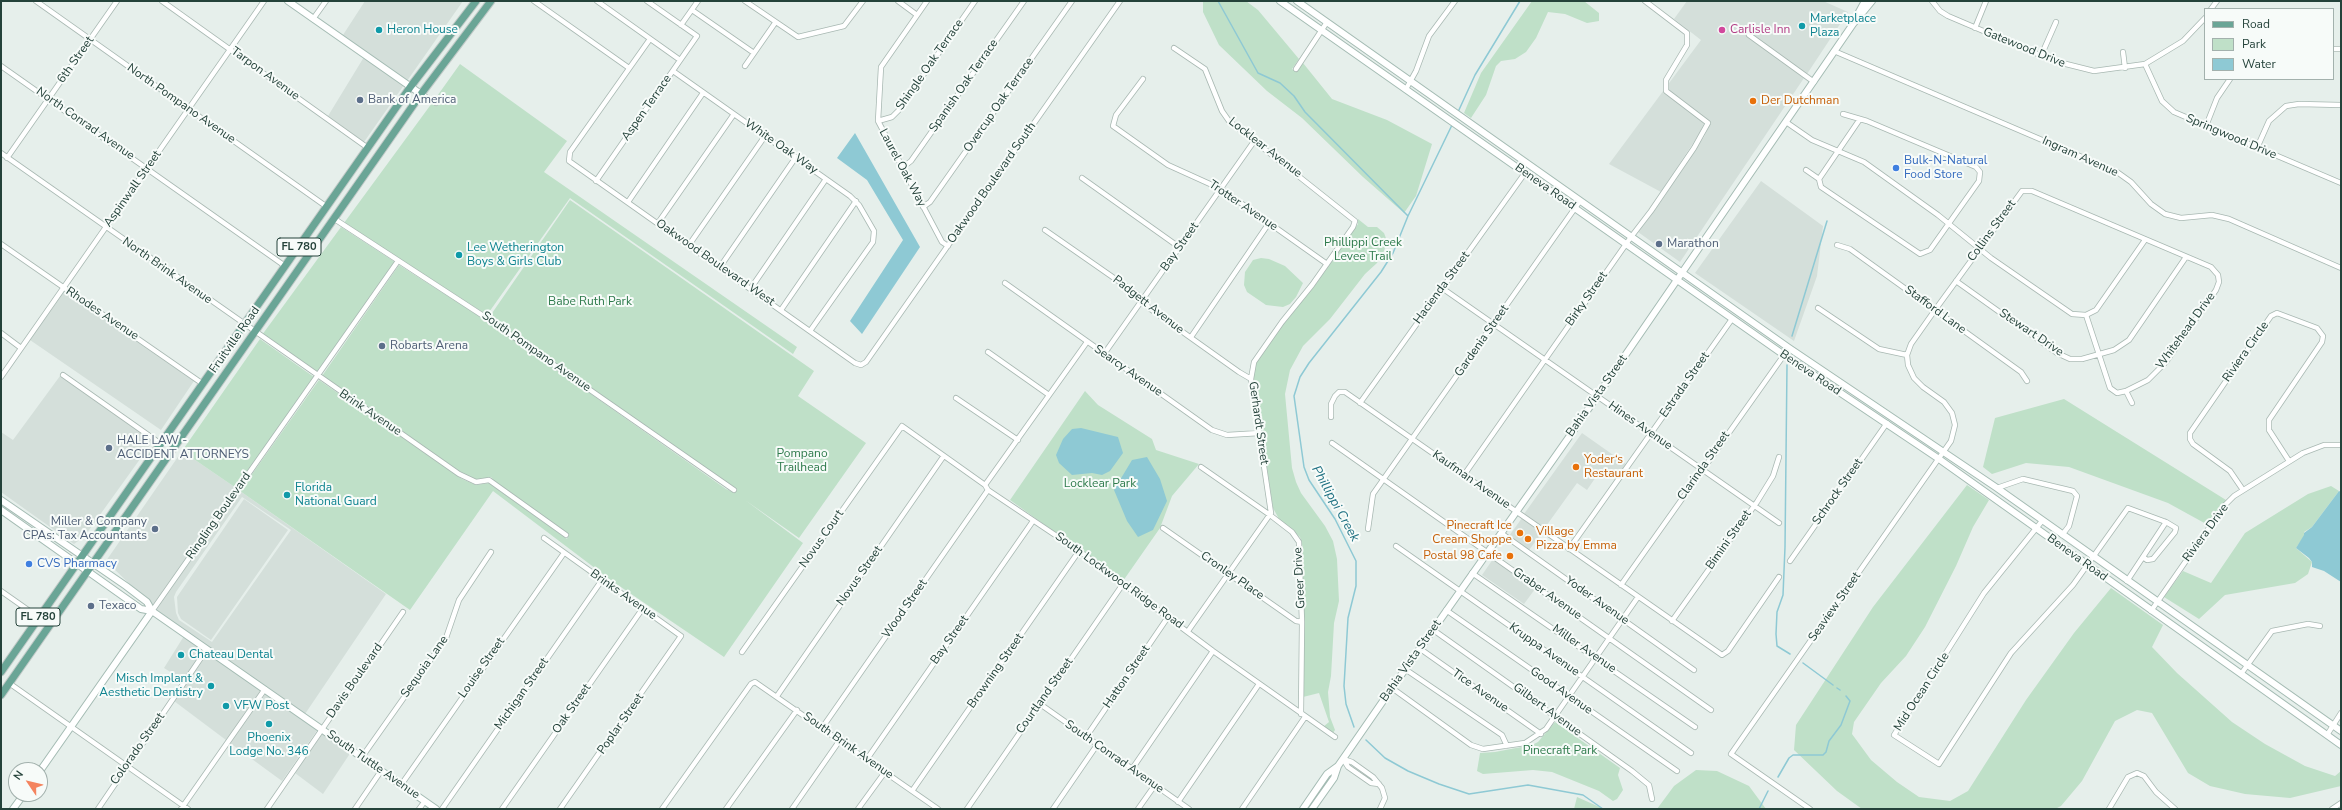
<!DOCTYPE html>
<html>
<head>
<meta charset="utf-8">
<style>
	body { margin:0 }
	#map { position:relative; width:2342px; height:810px; overflow:hidden; background:#e6efeb; font-family:"Nunito Sans",sans-serif }
	canvas { display:block }
	.frame { position:absolute; inset:0; border:2px solid #24423a; pointer-events:none }
	.legend { position:absolute; left:2204px; top:8px; width:130px; height:72px; box-sizing:border-box; background:#f7fbf9; border:1px solid #a3b1ad; margin:0; padding:5px 7px; list-style:none; font-size:12px; color:#24423a }
	.legend li { display:flex; align-items:center; gap:8px; height:20px }
	.legend b { width:20px; border:1px solid #a3b1ad }
	.north { position:absolute; left:8px; top:762px; width:40px; height:40px; box-sizing:border-box; background:#f7fbf9; border:1px solid #a3b1ad; border-radius:50%; rotate:305deg; font-size:11px; font-weight:700; line-height:16px; text-align:center; color:#24423a }
	.north::after { content:''; display:block; margin:auto; width:14px; height:18px; background:#f4845f; clip-path:polygon(50% 0,100% 100%,50% 72%,0 100%) }
</style>
</head>
<body>
<div id="map">
<canvas width="2342" height="810"></canvas>
<div class="frame"></div>
<ul class="legend">
<li><b style="height:5px;background:#6aa596"></b>Road</li>
<li><b style="height:11px;background:#bfe0c8"></b>Park</li>
<li><b style="height:11px;background:#8ec9d4"></b>Water</li>
</ul>
<div class="north">N</div>
</div>
<script>
const g = document.querySelector('canvas').getContext('2d');
g.lineJoin = 'round';
function fill(path, color) {
  g.fillStyle = color;
  g.fill(path, 'evenodd');
}
function poly(rows) {
  const path = new Path2D();
  for (const r of rows) {
    path.moveTo(r[0], r[1]);
    for (let i = 2; i < r.length; i += 2) path.lineTo(r[i], r[i + 1]);
  }
  return path;
}
function strokePath(path, color, width, dash) {
  g.strokeStyle = color;
  g.lineWidth = width;
  g.lineCap = dash ? 'butt' : 'round';
  g.setLineDash(dash || []);
  g.stroke(path);
}
function label(font, color, halo, rows, align = 'center') {
  g.font = font + ' "Nunito Sans",sans-serif';
  g.lineWidth = 4;
  g.setLineDash([]);
  g.textBaseline = 'middle';
  g.strokeStyle = halo;
  g.fillStyle = color;
  for (const [text, x, y, turn = 0] of rows) {
    g.save();
    g.translate(x, y);
    g.rotate((+turn || 0) * Math.PI / 180);
    g.textAlign = isNaN(turn) ? turn : align;
    if (halo) g.strokeText(text, 0, 0);
    g.fillText(text, 0, 0);
    g.restore();
  }
}
const built = poly([
	[365,1,463,1,407,81,343,35],
	[1687,1,1823,1,1848,12,1807,74,1749,32,1746,35,1804,78,1680,262,1638,232,1660,203,1704,137,1711,122,1706,119,1699,134,1661,192,1609,164,1701,40,1674,19],
	[364,57,404,85,364,142,328,116],
	[1761,181,1823,226,1817,276,1794,341,1695,273],
	[64,292,194,381,161,430,30,340],
	[60,376,153,441,84,537,74,544,1,492,1,432,13,440],
	[1582,433,1626,464,1615,480,1600,471,1587,490,1577,483,1544,529,1524,514],
	[182,451,236,488,152,606,106,561],
	[240,491,386,594,305,714,156,610],
	[242,497,291,530,212,642,179,620,176,613,174,597,176,592],
	[244,499,288,530,211,640,181,619,178,613,177,597],
	[1522,518,1542,533,1529,550,1509,536],
	[1493,559,1535,589,1524,604,1482,575],
	[184,636,204,650,183,680,164,668],
	[208,653,261,690,226,740,174,701],
	[266,693,318,729,282,781,230,743],
	[323,732,351,752,323,794,295,773]
]);
const green = poly([
	[1203,1,1246,1,1258,10,1299,59,1292,69,1297,72,1303,63,1332,99,1387,120,1432,144,1416,196,1404,213,1363,177,1302,118,1267,91,1219,45,1203,12],
	[1532,1,1584,1,1599,13,1599,21,1587,23,1565,14,1548,12,1536,38,1526,52,1515,59,1501,61,1496,66,1486,95,1471,118,1464,113,1481,73],
	[460,64,567,141,544,172,797,347,793,354,570,198,487,315,344,223,432,103,437,106,440,102,435,99],
	[570,200,814,371,798,396,866,443,799,538,745,500,803,543,724,657,612,581,493,491,410,610,240,491,319,380,462,479,476,485,489,483,567,539,569,535,496,483,491,477,476,480,465,475,322,376,399,265,487,321,726,489,735,493,488,319],
	[1358,219,1368,227,1377,227,1384,233,1387,241,1384,251,1377,263,1365,274,1330,319,1303,346,1290,370,1285,394,1292,468,1296,482,1301,493,1325,526,1333,541,1337,559,1339,601,1334,623,1331,676,1328,692,1330,717,1335,730,1333,733,1323,727,1329,722,1319,693,1303,697,1303,548,1300,537,1279,519,1273,508,1253,372,1256,363,1284,323,1316,284,1358,224],
	[341,227,395,262,317,373,262,335],
	[1261,258,1269,259,1285,266,1303,283,1296,297,1290,304,1283,307,1266,305,1247,292,1244,285,1245,272,1253,260],
	[260,339,314,377,236,488,182,451],
	[1085,391,1098,405,1152,439,1156,450,1199,464,1172,496,1160,528,1123,581,1010,500],
	[2064,399,2226,500,2208,525,2168,503,2069,467,2026,463,1992,474,1983,467,1995,418],
	[1967,485,1989,500,1973,527,1956,566,1925,627,1906,656,1881,683,1854,722,1852,734,1871,760,1897,782,1919,797,1950,801,1968,791,2026,700,2074,633,2111,588,2163,625,2152,647,2177,673,2232,722,2265,744,2305,766,2335,776,2341,771,2341,786,2290,798,2245,794,2210,786,2188,773,2152,713,2137,710,2115,721,2082,781,2061,806,2055,809,1862,809,1837,791,1794,750,1796,725,1873,607],
	[2331,486,2339,491,2312,527,2304,532,2305,535,2296,548,2312,562,2308,574,2295,583,2225,595,2199,619,2164,597,2183,571,2211,583,2245,533,2308,494],
	[1555,722,1620,768,1618,775,1623,790,1617,799,1613,801,1599,791,1552,772,1533,770,1483,774,1477,771,1480,753,1495,752,1532,745,1538,742],
	[1696,770,1717,771,1749,786,1766,809,1657,809,1674,786],
	[1577,797,1604,809,1574,809]
]);
const water = poly([
	[855,133,920,247,862,334,850,321,903,240,867,180,837,158],
	[1081,428,1118,437,1123,453,1110,471,1102,475,1092,473,1072,475,1059,463,1056,455,1063,439,1072,429],
	[1147,457,1160,479,1167,501,1153,530,1138,537,1127,521,1114,490,1132,460],
	[2339,491,2341,492,2341,582,2324,571,2312,567,2312,562,2309,558,2296,548,2304,535,2304,533,2312,527]
]);
const stream = poly([
	[1218,1,1258,73,1280,83,1294,96,1305,112,1408,216],
	[1458,112,1475,75,1520,1],
	[1792,336,1827,221],
	[1787,365,1785,547,1783,595,1777,612,1776,634,1777,646,1790,654],
	[1803,663,1833,685],
	[1837,688,1840,690],
	[1354,727,1346,704,1344,686,1348,618,1356,586,1356,561,1335,519,1309,480,1304,467,1294,396,1300,377,1309,363,1381,272,1393,253,1408,216,1452,125],
	[1366,740,1385,758,1408,771,1439,784,1469,794,1528,785,1583,795,1603,809],
	[1778,777,1789,758,1793,755,1823,755,1826,752,1829,741,1841,725,1850,701,1846,696],
	[1759,809,1768,791]
]);
const street = poly([
	[36,1,327,207],
	[162,1,368,148],
	[534,1,629,68],
	[597,1,680,60],
	[745,1,798,37,844,26,863,1],
	[898,1,917,15],
	[927,1,881,67,878,121,942,242,948,246],
	[1932,1,1940,11,1948,16,2054,61,2094,71,2145,64,2183,41,2205,18],
	[2211,9,2217,1],
	[692,10,754,53],
	[313,19,326,1],
	[681,25,698,1],
	[1975,28,1986,1],
	[1749,35,1814,82],
	[650,39,570,152,569,161,855,363,861,365,866,362,1120,1],
	[1174,48,1205,69,1222,111,1229,121,1355,221,1353,227,1312,285,1282,322,1254,362,1251,379,1271,513,1188,631],
	[2333,49,2341,49],
	[1834,51,2117,172,2131,182,2151,204,2165,214,2181,218,2212,215,2229,219,2341,268],
	[2123,52,2125,68],
	[2041,56,2056,22],
	[2145,64,2162,101,2174,112,2341,183],
	[1,66,285,266],
	[745,66,775,23],
	[1296,69,1327,22],
	[673,71,850,196,859,205,874,231,873,242,810,331],
	[1143,79,1116,115,1113,126,1168,165,1221,189,1327,264],
	[1406,89,1416,71,1429,36,1455,1],
	[421,94,436,103],
	[878,121,892,117,898,111,975,1],
	[1786,122,1812,140,1864,162,1938,215,1991,258,2072,314,2086,315,2096,310,2145,240],
	[2206,126,2217,98,2230,79],
	[2257,148,2269,121,2286,106,2299,104,2341,105],
	[1,153,459,474,476,482,489,480,566,535],
	[7,158,117,1],
	[902,168,911,161,1024,1],
	[1806,170,1819,179,1821,187,1920,254,1930,250,1979,181,1980,172,1976,167,1867,121,1843,114],
	[1082,178,1179,247],
	[1819,179,1860,119],
	[596,181,697,36,647,1],
	[628,202,703,93],
	[923,207,930,202,1072,1],
	[333,218,488,319,734,490],
	[658,223,734,114],
	[1045,230,1137,294,1149,308,1239,372,1251,379],
	[1,244,203,384],
	[689,245,765,136],
	[1837,245,1850,249,1935,310,2021,372,2027,381],
	[720,267,796,157],
	[1956,281,2057,353,2070,359,2082,359,2114,350,2129,340,2186,257],
	[1005,283,1212,430,1227,435,1260,433],
	[751,288,826,179],
	[1442,288,1779,523],
	[1818,308,1879,349,1907,355],
	[781,310,856,201],
	[1,333,21,348],
	[1191,337,1269,223],
	[988,352,1049,395],
	[1104,354,1255,140],
	[63,375,161,444],
	[1,377,264,1],
	[2126,391,2132,403],
	[956,398,1018,440],
	[1360,403,1525,173],
	[1331,417,1331,404,1335,396,1339,392,1345,392,1722,655,1728,651,1779,577],
	[1332,443,1711,710],
	[1201,467,1270,515,1292,532,1299,542,1302,622,1301,714],
	[1464,475,1631,237,1651,211,1694,148,1708,123,1666,91,1666,80,1687,45,1687,33,1645,1],
	[985,485,1087,342],
	[1997,488,2023,479,2073,491,2077,496,2069,526,2062,535],
	[2243,490,2230,471,2193,444,2190,439,2190,433,2271,316,2277,313,2317,328,2323,336,2322,342,2269,420,2269,430,2289,461],
	[2042,521,1984,593,1894,735,1939,764,2011,653,2073,585,2128,508,2166,522,2127,581],
	[1163,528,1296,621,1302,622],
	[1368,529,1373,494,1580,201],
	[1501,533,1694,670],
	[544,538,681,636,560,809],
	[1396,546,1691,753],
	[1569,549,1732,319],
	[2143,557,2147,560,2153,559,2175,532,2176,528,2166,522],
	[1790,561,1887,423],
	[1472,573,1695,727],
	[1621,585,1789,348],
	[1,591,38,617],
	[1446,610,1677,771],
	[152,611,398,261],
	[2151,611,2225,505,2234,496,2303,453,2324,445,2341,445],
	[1672,621,1757,502,1773,476,1779,457],
	[1432,629,1632,771,1649,785,1652,799],
	[1419,648,1541,734],
	[742,652,902,426,985,485,988,490,1079,551,1213,651,1335,737],
	[1405,669,1502,735,1507,746],
	[2241,674,2272,631,2308,624,2320,626],
	[9,683,188,809],
	[1392,688,1471,745,1483,749,1525,743,1546,729,1638,597],
	[777,696,943,457],
	[1040,704,1189,809],
	[822,728,988,490],
	[2327,735,2341,713],
	[1086,737,1168,617],
	[362,757,446,638,459,600,491,552],
	[867,759,1033,521],
	[1343,759,1352,762,1373,777,1382,788,1385,798,1380,809],
	[1343,759,1348,767,1371,783,1379,784],
	[1132,769,1213,651],
	[401,785,564,553],
	[912,791,1079,551],
	[1178,802,1259,684],
	[98,809,207,649],
	[181,809,265,689],
	[267,809,403,612],
	[355,809,381,771],
	[419,809,425,801],
	[442,809,602,580],
	[502,809,643,608],
	[662,809,751,684,755,682,938,809],
	[726,809,797,710],
	[792,809,840,740],
	[858,809,885,772],
	[967,809,1123,584],
	[1053,809,1097,745],
	[1138,809,1155,785],
	[1242,809,1305,717],
	[1810,809,1731,754,1951,441,1955,425,1952,413,1944,402,1923,387,1914,378,1908,365,1907,355,1911,344,1935,310,2022,191,2032,191,2211,267,2218,275,2219,282,2216,290,2166,362,2148,380,2126,391,2117,393,2110,388,2086,315],
	[2109,809,2128,777,2137,773,2144,776,2156,792,2175,809],
	[2332,809,2341,803]
]);
const secondary = poly([
	[288,1,421,94],
	[1280,1,1784,355,1939,459,2341,745],
	[1297,1,1789,348,1997,488,2341,731],
	[1859,12,1865,1],
	[1,500,126,586,147,602,152,611,436,809],
	[1,510,141,609,152,611],
	[40,771,152,611],
	[13,809,24,794],
	[1303,809,1327,774,1338,766],
	[1312,809,1334,778,1338,766,1392,688,1569,437,1853,24,1872,1]
]);
const primary = poly([
	[1,672,411,86,476,1],
	[1,695,421,94,491,1]
]);
const markers = [
	[1802,26,4,"#0f9aa8"],
	[379,30,4,"#0f9aa8"],
	[1722,30,4,"#d1479c"],
	[360,100,4,"#5c6f8a"],
	[1753,101,4,"#e8710a"],
	[1896,168,4,"#3f7fe0"],
	[1659,244,4,"#5c6f8a"],
	[459,255,4,"#0f9aa8"],
	[382,346,4,"#5c6f8a"],
	[109,448,4,"#5c6f8a"],
	[1576,467,4,"#e8710a"],
	[287,495,4,"#0f9aa8"],
	[155,529,4,"#5c6f8a"],
	[1520,533,4,"#e8710a"],
	[1528,539,4,"#e8710a"],
	[1510,556,4,"#e8710a"],
	[29,564,4,"#3f7fe0"],
	[91,606,4,"#5c6f8a"],
	[181,655,4,"#0f9aa8"],
	[211,686,4,"#0f9aa8"],
	[226,706,4,"#0f9aa8"],
	[269,724,4,"#0f9aa8"]
];
const shields = [
	[299,247,44],
	[38,617,44]
];
const shieldNames = [
	["FL 780",299,247],
	["FL 780",38,617]
];
const cultureNames = [
	["Marketplace",1810,19],
	["Plaza",1810,33],
	["Heron House",387,30],
	["Lee Wetherington",467,248],
	["Boys & Girls Club",467,262],
	["Florida",295,488],
	["National Guard",295,502],
	["Chateau Dental",189,655],
	["Misch Implant &",203,679,"right"],
	["Aesthetic Dentistry",203,693,"right"],
	["VFW Post",234,706],
	["Phoenix",269,738,"center"],
	["Lodge No. 346",269,752,"center"]
];
const hotelNames = [
	["Carlisle Inn",1730,30]
];
const streetNames = [
	["Gatewood Drive",2024,48,22],
	["6th Street",76,60,-55],
	["Shingle Oak Terrace",930,65,-55],
	["Tarpon Avenue",265,74,36],
	["Spanish Oak Terrace",964,86,-55],
	["North Pompano Avenue",181,104,35],
	["Overcup Oak Terrace",999,105,-55],
	["Aspen Terrace",647,108,-55],
	["North Conrad Avenue",85,124,35],
	["Springwood Drive",2231,137,23],
	["White Oak Way",781,147,35],
	["Locklear Avenue",1265,148,38],
	["Ingram Avenue",2080,157,24],
	["Laurel Oak Way",902,168,62],
	["Oakwood Boulevard South",992,183,-55],
	["Beneva Road",1545,187,35],
	["Aspinwall Street",133,189,-55],
	["Trotter Avenue",1243,206,34],
	["Collins Street",1992,231,-54],
	["Bay Street",1180,247,-55],
	["Oakwood Boulevard West",715,263,35],
	["North Brink Avenue",167,271,35],
	["Hacienda Street",1442,288,-54],
	["Birky Street",1587,299,-55],
	["Padgett Avenue",1148,305,38],
	["Stafford Lane",1935,310,36],
	["Rhodes Avenue",102,314,34],
	["Whitehead Drive",2186,331,-54],
	["Stewart Drive",2031,333,34],
	["Fruitville Road",235,340,-55],
	["Gardenia Street",1482,341,-55],
	["South Pompano Avenue",536,352,35],
	["Riviera Circle",2246,352,-55],
	["Searcy Avenue",1128,371,35],
	["Beneva Road",1810,373,34],
	["Estrada Street",1685,385,-55],
	["Bahia Vista Street",1597,396,-55],
	["Brink Avenue",370,413,34],
	["Gerhardt Street",1258,423,82],
	["Hines Avenue",1640,426,35],
	["Clarinda Street",1704,466,-55],
	["Kaufman Avenue",1471,480,35],
	["Schrock Street",1838,492,-55],
	["Ringling Boulevard",219,516,-55],
	["Riviera Drive",2206,533,-54],
	["Novus Court",822,539,-55],
	["Bimini Street",1729,540,-55],
	["Beneva Road",2077,558,36],
	["Novus Street",860,576,-55],
	["Cronley Place",1232,576,35],
	["Greer Drive",1300,578,-93],
	["South Lockwood Ridge Road",1119,581,36],
	["Graber Avenue",1547,594,35],
	["Brinks Avenue",623,595,35],
	["Yoder Avenue",1597,601,35],
	["Seaview Street",1835,607,-55],
	["Wood Street",905,609,-55],
	["Bay Street",950,640,-55],
	["Miller Avenue",1584,649,35],
	["Kruppa Avenue",1544,650,35],
	["Bahia Vista Street",1411,661,-55],
	["Sequoia Lane",425,667,-55],
	["Louise Street",482,668,-55],
	["Browning Street",996,671,-55],
	["Hatton Street",1127,677,-56],
	["Davis Boulevard",355,681,-55],
	["Tice Avenue",1480,691,35],
	["Good Avenue",1561,691,35],
	["Mid Ocean Circle",1922,692,-57],
	["Michigan Street",522,694,-55],
	["Courtland Street",1045,696,-55],
	["Oak Street",572,709,-55],
	["Gilbert Avenue",1547,710,36],
	["Poplar Street",621,724,-55],
	["South Brink Avenue",848,746,35],
	["Colorado Street",138,749,-55],
	["South Conrad Avenue",1114,757,35],
	["South Tuttle Avenue",373,765,35]
];
const serviceNames = [
	["Bank of America",368,100],
	["Marathon",1667,244],
	["Robarts Arena",390,346],
	["HALE LAW -",117,441],
	["ACCIDENT ATTORNEYS",117,455],
	["Miller & Company",147,522,"right"],
	["CPAs: Tax Accountants",147,536,"right"],
	["Texaco",99,606]
];
const foodNames = [
	["Der Dutchman",1761,101],
	["Yoder‘s",1584,460],
	["Restaurant",1584,474],
	["Pinecraft Ice",1512,526,"right"],
	["Cream Shoppe",1512,540,"right"],
	["Village",1536,532],
	["Pizza by Emma",1536,546],
	["Postal 98 Cafe",1502,556,"right"]
];
const shopNames = [
	["Bulk-N-Natural",1904,161],
	["Food Store",1904,175],
	["CVS Pharmacy",37,564]
];
const parkNames = [
	["Phillippi Creek",1363,243],
	["Levee Trail",1363,257],
	["Babe Ruth Park",590,302],
	["Pompano",802,454],
	["Trailhead",802,468],
	["Locklear Park",1100,484],
	["Pinecraft Park",1560,751]
];
const waterNames = [
	["Phillippi Creek",1335,504,61]
];
fill(built, '#d4dfda');
fill(green, '#bfe0c8');
fill(water, '#8ec9d4');
strokePath(stream, '#8ec9d4', 1.5);
strokePath(street, '#a8b8b2', 6);
strokePath(secondary, '#a4bbb3', 8);
strokePath(primary, '#c2cac8', 9);
strokePath(street, '#fff', 4.5);
strokePath(secondary, '#fff', 6);
strokePath(primary, '#6aa596', 7);
for (const [x, y, r, color] of markers) {
  const dot = new Path2D();
  dot.arc(x, y, r, 0, 2 * Math.PI);
  g.fillStyle = color;
  g.fill(dot);
  strokePath(dot, '#f7fbf9', 1.5);
}
for (const [x, y, w] of shields) {
  const box = new Path2D();
  box.roundRect(x - w / 2, y - 9, w, 18, 3);
  g.fillStyle = '#f7fbf9';
  g.fill(box);
  strokePath(box, '#24423a', 1);
}
label('bold 11px', '#24423a', null, shieldNames);
label('12px', '#0d838f', '#f7fbf9', cultureNames, 'left');
label('12px', '#b23c85', '#f7fbf9', hotelNames, 'left');
label('12px', '#24423a', '#f7fbf9', streetNames);
label('12px', '#4e5e75', '#f7fbf9', serviceNames, 'left');
label('12px', '#c56008', '#f7fbf9', foodNames, 'left');
label('12px', '#366cbe', '#f7fbf9', shopNames, 'left');
label('12px', '#2d7a4b', '#f7fbf9', parkNames);
label('italic 13px', '#1c6f80', '#f7fbf9', waterNames);
</script>
</body>
</html>
